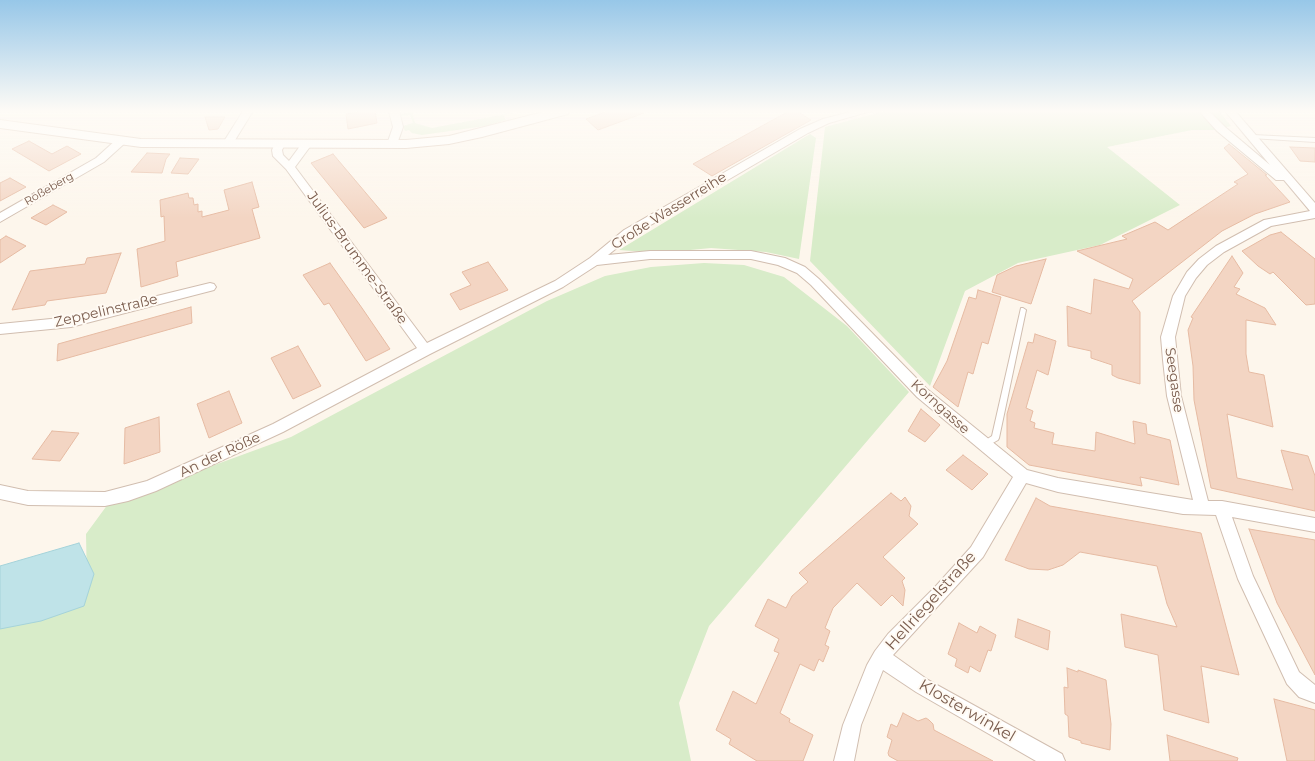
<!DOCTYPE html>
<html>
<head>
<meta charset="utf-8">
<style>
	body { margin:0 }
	canvas { display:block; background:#fdf6ec }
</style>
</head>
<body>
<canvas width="1315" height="761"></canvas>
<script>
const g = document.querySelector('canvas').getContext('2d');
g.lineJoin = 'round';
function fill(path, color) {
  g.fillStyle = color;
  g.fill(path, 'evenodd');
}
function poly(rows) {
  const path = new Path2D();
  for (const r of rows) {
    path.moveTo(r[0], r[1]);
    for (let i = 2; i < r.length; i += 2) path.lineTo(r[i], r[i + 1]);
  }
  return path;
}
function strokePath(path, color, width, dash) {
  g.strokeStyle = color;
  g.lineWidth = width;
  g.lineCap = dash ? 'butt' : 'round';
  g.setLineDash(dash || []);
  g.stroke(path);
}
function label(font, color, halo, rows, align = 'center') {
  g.font = font + ' Montserrat,sans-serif';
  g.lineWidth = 4;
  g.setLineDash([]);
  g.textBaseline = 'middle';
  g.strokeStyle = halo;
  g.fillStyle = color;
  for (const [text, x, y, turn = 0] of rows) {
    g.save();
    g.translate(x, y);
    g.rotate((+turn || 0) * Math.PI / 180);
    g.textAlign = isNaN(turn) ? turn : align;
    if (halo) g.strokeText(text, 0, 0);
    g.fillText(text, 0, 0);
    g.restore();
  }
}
const green = poly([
	[412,111,415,123,432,128,522,111,503,115,506,120,485,126,422,135,412,133,409,130,405,131,403,126,413,123,410,115,401,116,401,114],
	[885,111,1219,111,1231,126,1216,130,1192,130,1107,147,1180,205,1100,245,1018,263,965,291,930,386,810,261,825,127],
	[810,134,816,138,799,259,766,252,711,248,659,253,619,250],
	[704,263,744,265,784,277,847,326,909,392,709,626,679,703,691,761,0,761,0,618,87,585,86,534,108,504,291,437,547,301,605,276,651,267]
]);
const water = poly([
	[79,543,94,574,84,606,41,621,0,629,0,566,79,543]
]);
const building = poly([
	[364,111,375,111,377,123,348,129,346,114,364,111],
	[608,111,644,111,644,113,598,130,586,119,608,111],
	[789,111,797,111,811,120,712,176,693,164,789,111],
	[205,117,225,117,218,129,209,130,205,117],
	[29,141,52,154,67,146,81,154,49,171,12,149,29,141],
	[1229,144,1267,175,1265,175,1290,202,1255,214,1222,231,1132,301,1140,312,1140,384,1118,378,1112,375,1112,365,1091,358,1091,351,1068,346,1067,306,1091,314,1094,279,1129,289,1133,279,1077,251,1127,239,1122,236,1155,222,1168,230,1238,184,1234,182,1248,174,1224,148,1229,144],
	[1290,147,1315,148,1315,162,1300,161,1290,147],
	[147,153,170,154,166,159,162,173,131,172,147,153],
	[333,154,387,218,364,228,311,163,333,154],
	[180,158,199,159,188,174,171,173,180,158],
	[10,178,26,187,0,201,0,183,10,178],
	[252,182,259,207,252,209,260,238,176,262,178,276,141,287,137,249,165,241,164,216,161,217,160,200,188,193,189,198,193,198,194,205,198,204,198,212,202,211,202,217,229,210,224,190,252,182],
	[53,205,67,212,46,225,31,218,53,205],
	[1281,232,1315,259,1315,304,1306,305,1273,272,1270,274,1258,266,1242,251,1270,235,1281,232],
	[6,236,26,246,0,263,0,240,6,236],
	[121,253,106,293,47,301,45,305,12,310,30,271,85,264,87,258,121,253],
	[1232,256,1243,273,1234,287,1240,289,1236,294,1265,308,1276,325,1246,320,1246,354,1249,372,1264,375,1273,427,1227,414,1237,478,1293,490,1281,450,1308,456,1315,476,1315,511,1211,488,1194,400,1193,366,1188,330,1193,318,1191,317,1232,256],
	[1046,259,1031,304,992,292,997,275,1016,266,1046,259],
	[488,262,508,290,460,310,450,294,471,285,462,272,488,262],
	[330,263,362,308,390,349,366,361,329,303,324,305,303,275,330,263],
	[978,290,1001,297,988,344,982,342,973,374,968,372,958,407,933,387,947,361,969,297,976,299,978,290],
	[191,307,192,323,57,361,58,344,191,307],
	[1035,334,1056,341,1048,375,1037,370,1026,408,1033,411,1030,421,1035,423,1034,428,1054,433,1052,444,1095,451,1096,432,1135,444,1133,421,1146,424,1147,434,1170,440,1179,485,1140,477,1142,486,1029,465,1007,447,1007,414,1028,342,1033,343,1035,334],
	[298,346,321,386,293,399,271,358,298,346],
	[229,391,242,423,209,438,197,404,229,391],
	[921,409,940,425,925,442,908,431,921,409],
	[159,417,160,452,124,464,125,428,159,417],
	[52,431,79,433,60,461,32,459,52,431],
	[963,455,988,474,972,490,946,470,963,455],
	[891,493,901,501,905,497,911,506,909,516,918,524,883,557,905,578,902,581,905,590,903,606,892,595,881,606,857,583,833,608,825,628,830,631,825,645,829,647,823,662,819,659,814,671,800,664,780,713,790,719,789,722,813,735,803,761,757,761,729,744,731,739,716,730,733,691,756,704,779,653,774,651,779,639,755,626,768,599,786,608,792,596,808,582,799,573,891,493],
	[1036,498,1050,506,1201,533,1239,675,1201,666,1209,723,1164,710,1158,655,1125,647,1121,614,1177,627,1167,604,1157,566,1080,552,1063,565,1048,570,1029,569,1005,560,1036,498],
	[1249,529,1315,540,1315,675,1277,603,1249,529],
	[1018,619,1050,631,1048,650,1015,637,1018,619],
	[959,623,977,633,980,626,996,635,991,651,988,650,980,672,970,666,968,673,955,666,957,659,948,654,959,623],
	[1067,668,1078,672,1078,670,1106,680,1111,724,1110,750,1081,743,1081,741,1069,737,1068,716,1065,714,1064,687,1068,688,1067,668],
	[1274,699,1315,710,1315,761,1287,761,1274,699],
	[903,713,918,721,926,718,929,720,933,724,934,730,993,761,898,761,889,756,888,753,892,740,887,737,891,724,897,727,903,713],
	[1167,735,1238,758,1237,761,1170,761,1167,735]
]);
const lane = poly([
	[1253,135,1315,138,1315,142,1251,138,1250,137,1253,135],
	[1021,308,1023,308,1026,310,999,438,998,440,984,448,981,447,980,445,981,443,992,436,1021,308]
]);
const street = poly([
	[243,111,253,111,232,145,224,145,223,143,243,111],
	[389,111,399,111,403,127,397,144,392,147,387,144,393,127,389,111],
	[854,111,871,111,829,123,808,133,632,236,608,255,650,251,751,251,785,258,805,267,819,279,927,389,1027,470,1058,478,1193,500,1167,396,1163,360,1161,337,1173,296,1187,272,1199,259,1216,246,1264,220,1310,211,1284,180,1276,180,1217,131,1199,111,1209,111,1225,127,1270,165,1225,111,1235,111,1315,203,1315,218,1271,226,1224,252,1207,265,1196,278,1185,296,1175,337,1181,396,1208,501,1222,501,1315,518,1315,532,1232,517,1253,576,1299,672,1315,685,1315,703,1299,697,1287,684,1238,579,1216,515,1183,514,1058,492,1026,483,983,557,893,655,928,680,1062,754,1065,761,1036,761,916,692,883,670,861,725,854,761,834,761,843,725,867,665,875,651,888,634,935,587,971,547,1013,477,917,397,811,285,797,273,778,265,751,259,650,259,597,265,563,287,430,354,283,432,156,491,128,501,105,506,28,505,0,499,0,485,28,491,105,492,147,481,273,424,417,348,286,169,273,156,272,150,276,142,284,142,285,144,282,150,283,155,289,161,303,142,311,142,312,144,295,167,427,343,555,281,590,258,624,230,800,129,823,119,854,111],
	[121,138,126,141,125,143,104,162,0,222,0,213,96,158,117,139,121,138],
	[210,283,214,284,216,287,214,290,71,327,0,334,0,324,71,317,210,283]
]);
const secondary = poly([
	[547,111,570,111,568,114,482,137,449,144,406,148,141,147,0,128,0,120,141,139,406,140,449,136,547,111]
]);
const farStreetnames = [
	["Rößeberg",49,189,-30]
];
const streetNames = [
	["Große Wasserreihe",669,211,-32],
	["Julius-Brumme-Straße",357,258,54],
	["Zeppelinstraße",106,311,-13],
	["Seegasse",1174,380,82],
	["Korngasse",940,407,42],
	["An der Röße",220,455,-25]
];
const nearStreetnames = [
	["Hellriegelstraße",931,601,-48],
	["Klosterwinkel",967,711,30]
];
fill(green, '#d8ecc9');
fill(water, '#bfe3e8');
strokePath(water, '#a5d3da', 1);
fill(building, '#f3d5c3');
strokePath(building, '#e6bba3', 1);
strokePath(lane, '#d1beb0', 2);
strokePath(street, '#d1beb0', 2);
strokePath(secondary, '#d6c0b0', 2);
fill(lane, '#fff');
fill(street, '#fff');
fill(secondary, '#fff');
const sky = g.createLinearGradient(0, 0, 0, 218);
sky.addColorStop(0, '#97c7e8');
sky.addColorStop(0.51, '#fefbf6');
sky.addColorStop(1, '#fefbf600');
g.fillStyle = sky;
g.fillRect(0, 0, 1315, 218);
label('11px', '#7a5c4d', '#fffaf3', farStreetnames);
label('14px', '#7a5c4d', '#fffaf3', streetNames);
label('16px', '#7a5c4d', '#fffaf3', nearStreetnames);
</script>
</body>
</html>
